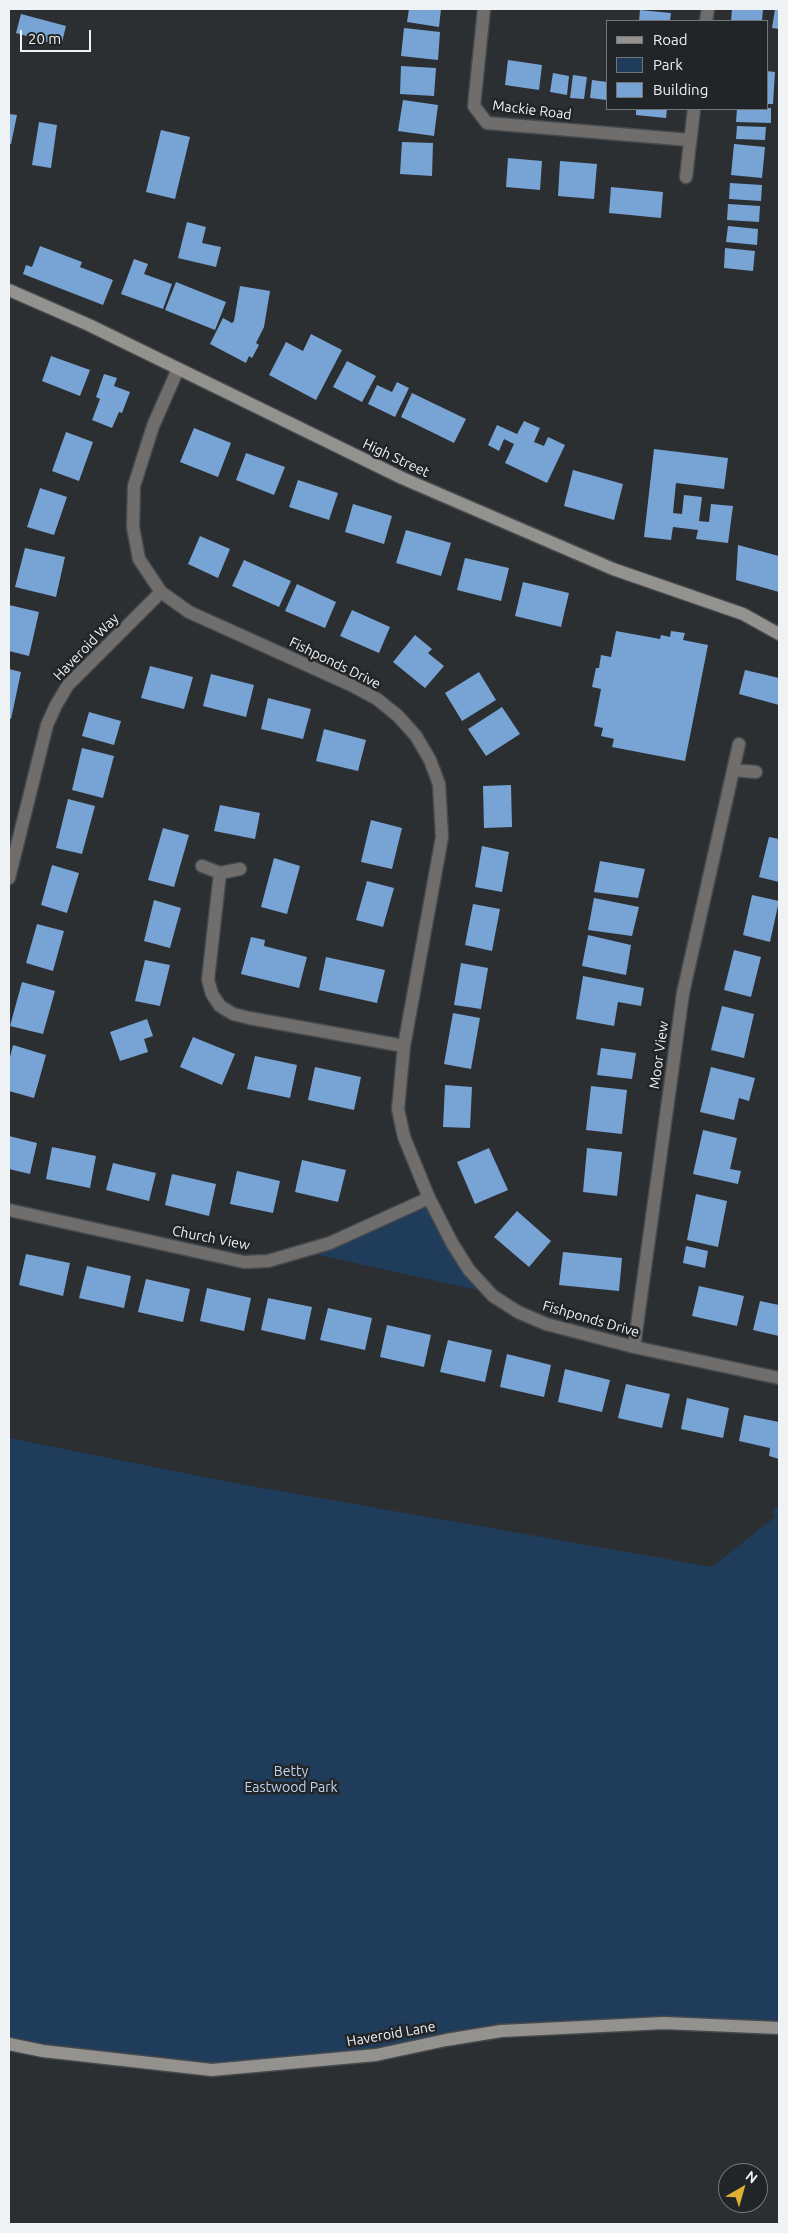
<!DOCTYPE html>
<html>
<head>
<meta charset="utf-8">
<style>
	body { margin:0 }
	#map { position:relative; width:788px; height:2233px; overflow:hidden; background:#2b2f32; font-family:Ubuntu,sans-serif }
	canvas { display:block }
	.frame { position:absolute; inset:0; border:10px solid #f0f3f5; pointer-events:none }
	.legend { position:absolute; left:606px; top:20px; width:162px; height:90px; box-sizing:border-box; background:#222528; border:1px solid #74777a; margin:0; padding:6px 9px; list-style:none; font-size:15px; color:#f0f3f5 }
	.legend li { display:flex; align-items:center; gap:10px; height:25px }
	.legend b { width:25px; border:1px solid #74777a }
	.north { position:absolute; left:718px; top:2163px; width:50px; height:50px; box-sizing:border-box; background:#222528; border:1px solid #74777a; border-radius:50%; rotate:38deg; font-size:14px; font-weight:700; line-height:20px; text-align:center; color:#f0f3f5 }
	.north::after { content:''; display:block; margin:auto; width:18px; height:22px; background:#dfb033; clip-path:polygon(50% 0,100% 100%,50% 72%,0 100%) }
	.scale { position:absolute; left:20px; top:30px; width:71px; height:22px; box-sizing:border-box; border:2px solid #f0f3f5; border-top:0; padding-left:6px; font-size:15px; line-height:18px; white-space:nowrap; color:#f0f3f5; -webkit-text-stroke:4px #222528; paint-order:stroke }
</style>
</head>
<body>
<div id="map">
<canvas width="788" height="2233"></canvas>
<div class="frame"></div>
<ul class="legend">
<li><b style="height:6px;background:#94928f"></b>Road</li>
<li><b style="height:14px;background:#1f3c5b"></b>Park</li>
<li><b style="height:14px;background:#78a4d5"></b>Building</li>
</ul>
<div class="north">N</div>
<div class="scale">20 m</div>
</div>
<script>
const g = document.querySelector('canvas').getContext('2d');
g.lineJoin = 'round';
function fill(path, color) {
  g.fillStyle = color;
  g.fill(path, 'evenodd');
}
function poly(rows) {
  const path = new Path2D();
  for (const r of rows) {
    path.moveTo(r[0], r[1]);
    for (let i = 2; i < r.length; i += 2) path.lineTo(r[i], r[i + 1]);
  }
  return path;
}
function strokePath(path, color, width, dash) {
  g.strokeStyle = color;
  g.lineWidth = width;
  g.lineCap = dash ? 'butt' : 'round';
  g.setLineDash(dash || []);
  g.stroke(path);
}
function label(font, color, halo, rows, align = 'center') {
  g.font = font + ' Ubuntu,sans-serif';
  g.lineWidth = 5;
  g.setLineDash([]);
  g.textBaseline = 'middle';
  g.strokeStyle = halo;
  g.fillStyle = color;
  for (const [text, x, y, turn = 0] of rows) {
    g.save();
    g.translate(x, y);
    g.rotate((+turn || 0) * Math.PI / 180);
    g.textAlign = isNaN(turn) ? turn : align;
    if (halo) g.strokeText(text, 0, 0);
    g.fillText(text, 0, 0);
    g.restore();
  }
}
const green = poly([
	[426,1203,482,1291,310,1253],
	[9,1438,229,1482,712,1567,775,1517,772,1509,779,1506,779,2028,664,2023,446,2040,212,2070,9,2044]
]);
const building = poly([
	[409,9,441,9,439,27,407,22],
	[732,9,763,9,762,21,731,21],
	[775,9,779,9,779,29,772,28],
	[640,10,671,13,670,21,639,21],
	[21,14,66,26,61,46,16,33],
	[404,28,440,32,438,60,401,56],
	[508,60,542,65,539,90,505,85],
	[401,66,436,68,434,96,400,94],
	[767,71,775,72,773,104,767,104],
	[553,73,569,76,567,95,550,92],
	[573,75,587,77,584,99,570,98],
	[592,80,607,82,607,100,590,98],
	[403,100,438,105,434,136,398,131],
	[771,108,771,123,736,122,737,109],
	[636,109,667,109,666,118,636,115],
	[9,114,17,115,11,144,9,144],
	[39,122,57,125,51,168,32,165],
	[737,126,766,127,765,140,736,139],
	[161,130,190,137,175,199,146,192],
	[402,142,433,143,432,176,400,174],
	[734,144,765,147,762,178,731,175],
	[508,158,542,161,540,190,506,187],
	[560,161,597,164,594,199,558,196],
	[730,183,762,185,761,201,729,199],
	[611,187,663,192,661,218,609,213],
	[728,204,760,206,759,222,727,220],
	[187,222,206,227,202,243,221,247,216,267,178,258],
	[728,226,758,229,757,245,726,242],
	[40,246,82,262,80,267,113,280,103,305,23,274,26,265,32,267],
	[725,248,755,251,753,271,724,268],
	[134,259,148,264,144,274,172,284,163,309,121,294],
	[176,282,226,302,215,330,165,310],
	[240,286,270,291,264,327,256,343,259,345,252,358,249,356,246,363,210,344,223,318,232,323,234,321],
	[311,334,342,350,316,400,269,375,286,342,303,351],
	[51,356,90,370,80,396,42,381],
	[347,361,376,376,362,402,333,387],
	[104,374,117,378,114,386,130,392,122,413,119,412,112,428,92,420,100,399,96,397],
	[397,382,409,388,395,417,368,404,377,385,392,392],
	[412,393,466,419,454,443,401,417],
	[524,421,540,428,534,442,544,446,548,437,565,445,547,483,505,463,514,444,504,439,499,451,488,445,497,425,517,434],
	[194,428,231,443,218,477,180,462],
	[66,432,93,442,79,481,52,471],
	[654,449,728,458,724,489,676,483,673,513,682,514,684,495,702,497,699,521,709,522,711,504,733,506,728,543,696,539,698,530,673,527,671,540,644,537],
	[246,453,285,467,274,495,236,480],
	[573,470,623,484,614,520,564,506],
	[298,480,338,493,329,520,289,507],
	[40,488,67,497,54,535,27,527],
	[353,504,392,516,384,544,345,532],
	[406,530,451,543,441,576,396,563],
	[200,536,230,549,218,578,188,564],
	[738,545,779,556,779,592,736,580],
	[25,548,65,557,56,597,15,587],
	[465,558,509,568,501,601,457,590],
	[244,560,291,581,279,607,232,586],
	[523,582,569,593,561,627,515,616],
	[297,584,336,602,325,628,285,611],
	[9,605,39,612,29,656,9,651],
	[352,610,390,627,379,653,340,636],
	[616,631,660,639,661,635,670,637,671,631,685,633,683,640,708,645,685,761,612,747,614,739,601,736,603,728,594,726,601,689,592,687,596,668,599,668,601,655,611,657],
	[415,635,432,649,428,653,444,666,425,688,393,662],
	[150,666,193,677,184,709,141,698],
	[9,669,21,672,11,719,9,718],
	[745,670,779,678,779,705,739,694],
	[479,672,496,700,462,721,445,693],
	[211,674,254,685,246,717,203,706],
	[268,698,311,709,303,739,261,729],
	[502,707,520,734,486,756,468,729],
	[89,712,121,721,114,745,82,736],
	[324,729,366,740,358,771,316,761],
	[82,748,114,756,103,798,72,790],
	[511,785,512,827,484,828,483,786],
	[68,799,95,806,82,854,56,848],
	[220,805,260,813,255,839,214,831],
	[371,820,402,828,392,869,361,862],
	[163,828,189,835,174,887,148,880],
	[769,837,779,839,779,882,759,877],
	[482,846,509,852,502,892,475,887],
	[274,858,300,866,287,914,261,907],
	[600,861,645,869,638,898,594,892],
	[52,865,79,873,67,913,41,905],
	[367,881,394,888,383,927,356,920],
	[752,895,779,901,770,942,743,935],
	[594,898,639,907,632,936,588,930],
	[154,900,181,908,170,948,144,941],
	[473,904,500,909,492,951,465,945],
	[37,924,64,931,53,971,26,963],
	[588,935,631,945,626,975,582,966],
	[251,937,265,940,264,946,307,957,299,988,241,974],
	[734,950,761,957,751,997,724,990],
	[326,957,385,970,377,1003,319,990],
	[145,960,170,965,160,1006,135,1001],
	[461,963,488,968,481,1009,454,1005],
	[583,976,644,988,641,1006,618,1002,614,1026,576,1019],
	[22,982,55,991,43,1034,10,1026],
	[722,1006,754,1014,744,1058,711,1050],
	[453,1013,480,1018,471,1069,444,1064],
	[147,1019,153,1036,144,1039,148,1052,120,1061,110,1032],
	[193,1037,235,1054,222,1085,180,1067],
	[13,1045,46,1055,34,1098,9,1091,9,1061],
	[601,1048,636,1053,632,1079,597,1075],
	[255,1056,297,1065,290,1098,247,1089],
	[315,1067,361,1077,354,1110,308,1100],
	[711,1067,755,1078,749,1101,739,1098,734,1120,700,1112],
	[445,1085,472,1087,470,1128,443,1127],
	[591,1086,627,1090,622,1134,586,1130],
	[703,1130,737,1138,730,1169,741,1171,738,1184,693,1174],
	[9,1136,37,1143,30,1174,9,1169],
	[52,1147,96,1156,90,1188,46,1179],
	[489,1148,508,1190,475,1204,457,1162],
	[587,1148,622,1152,617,1196,583,1192],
	[302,1160,346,1170,338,1202,295,1192],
	[113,1163,156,1173,149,1201,106,1190],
	[237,1171,280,1181,273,1213,230,1204],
	[172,1174,216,1184,209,1216,165,1205],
	[696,1194,727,1201,718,1247,687,1240],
	[517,1211,551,1241,529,1267,494,1237],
	[686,1246,708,1251,705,1268,683,1263],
	[563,1252,622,1258,619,1291,559,1285],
	[26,1254,70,1263,63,1296,19,1285],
	[87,1266,131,1276,124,1308,79,1298],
	[146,1279,190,1289,183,1322,138,1312],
	[699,1286,744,1296,737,1326,692,1316],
	[207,1288,251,1298,244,1331,200,1321],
	[268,1298,312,1307,305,1340,261,1330],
	[760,1301,779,1305,779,1336,753,1330],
	[328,1308,372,1318,365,1350,320,1340],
	[387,1325,431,1335,424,1367,380,1357],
	[448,1340,492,1350,485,1382,440,1372],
	[507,1354,551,1365,544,1397,500,1387],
	[565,1369,610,1380,602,1412,558,1402],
	[626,1384,670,1394,662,1428,618,1418],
	[687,1398,729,1408,723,1438,681,1429],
	[744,1415,779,1422,779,1459,769,1456,770,1448,739,1441]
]);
const street = poly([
	[484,9,474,106,487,123,690,140],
	[706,21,708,9],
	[686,177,694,109],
	[178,369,153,426,134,486,133,527,139,559,161,592,189,612,351,685,377,699,398,716,416,736,430,760,439,784,442,837,404,1046,398,1109,404,1137,429,1198,452,1243,469,1270,493,1296,518,1312,546,1324,634,1347,779,1378],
	[733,770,756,772],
	[202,866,220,873,240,869],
	[220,873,208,980,212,994,220,1006,233,1014,249,1018,404,1046],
	[9,878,47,725,56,705,68,685,161,592],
	[9,1210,244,1262,268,1261,330,1243,429,1198],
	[634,1347,683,993,739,744]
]);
const secondary = poly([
	[9,290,89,325,402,478,613,569,743,614,779,634],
	[9,2044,43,2051,212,2070,376,2055,446,2040,501,2031,664,2023,779,2028]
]);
const streetNames = [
	["Mackie Road",532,110,7],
	["High Street",396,458,25],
	["Haveroid Way",86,647,-46],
	["Fishponds Drive",335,663,26],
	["Moor View",659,1055,-82],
	["Church View",211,1238,11],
	["Fishponds Drive",591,1319,16],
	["Haveroid Lane",391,2034,-10]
];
const parkNames = [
	["Betty",291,1771],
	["Eastwood Park",291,1787]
];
fill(green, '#1f3c5b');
fill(building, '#78a4d5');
strokePath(street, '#474a4d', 15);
strokePath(secondary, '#474a4d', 15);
strokePath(street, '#6f6e6c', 12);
strokePath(secondary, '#94928f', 12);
label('14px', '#f0f3f5', '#222528', streetNames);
label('14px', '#bdd5f1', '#222528', parkNames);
</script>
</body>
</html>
